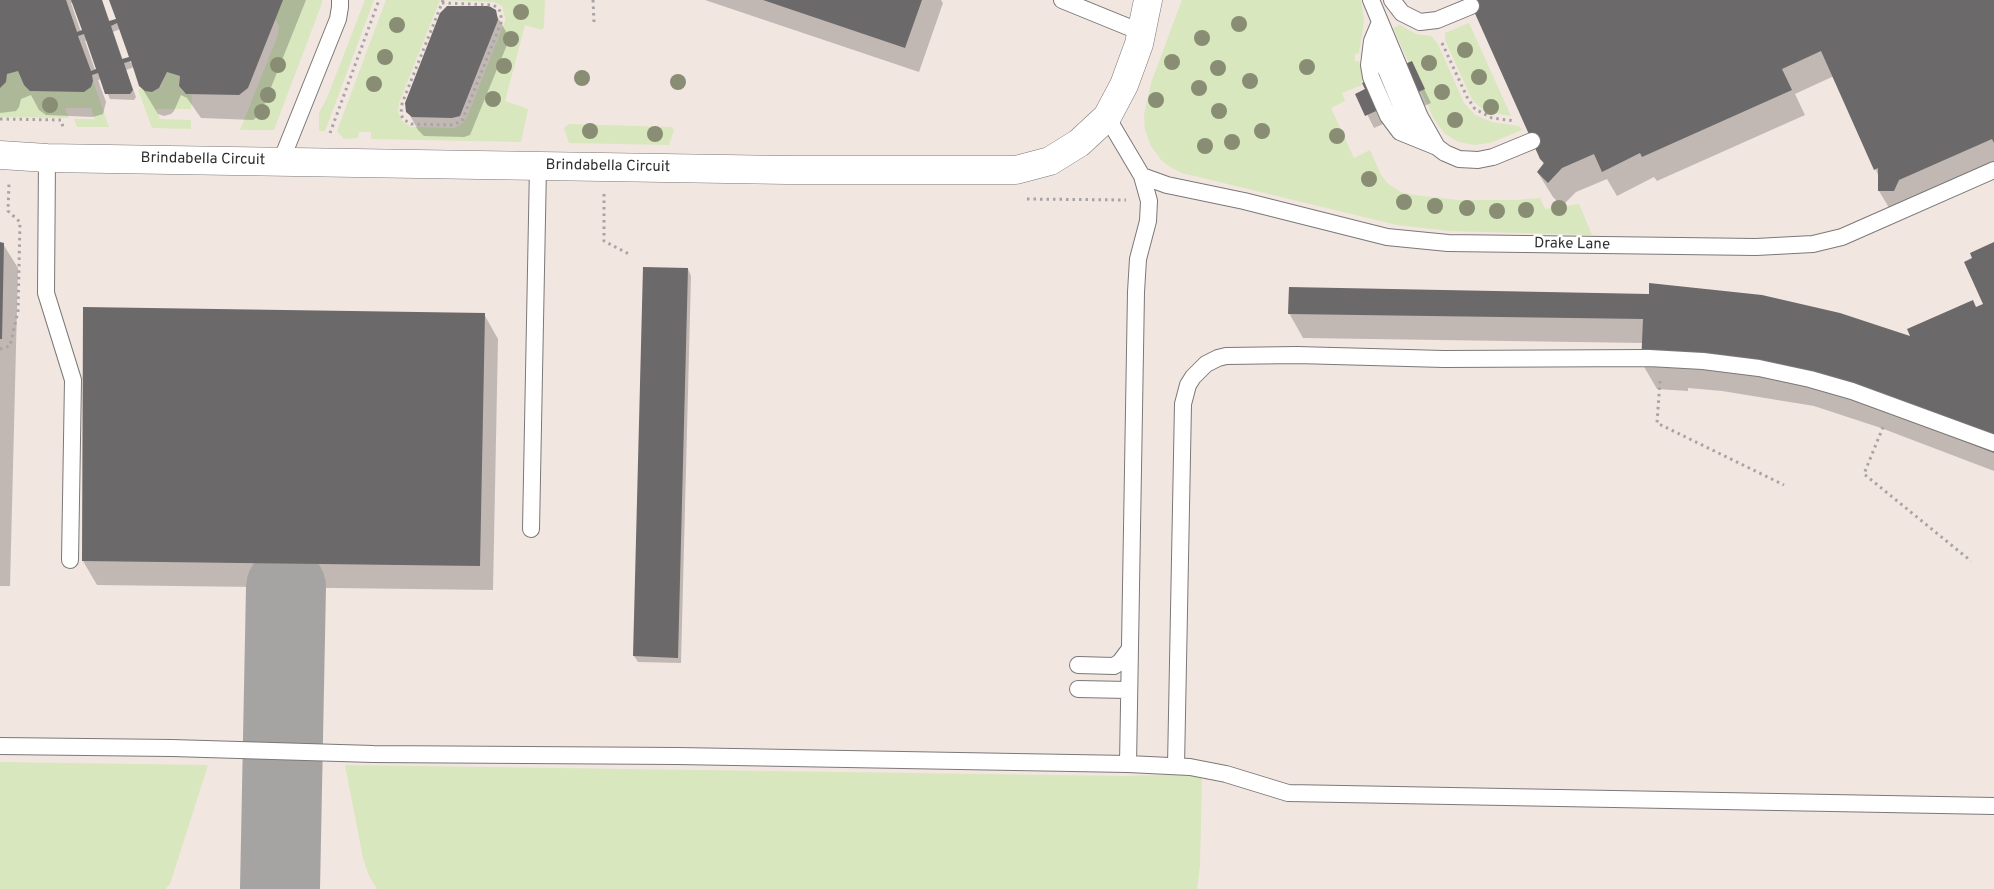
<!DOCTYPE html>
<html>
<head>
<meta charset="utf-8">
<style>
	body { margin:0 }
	canvas { display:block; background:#f6f2f1 }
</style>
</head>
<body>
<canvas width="1994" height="889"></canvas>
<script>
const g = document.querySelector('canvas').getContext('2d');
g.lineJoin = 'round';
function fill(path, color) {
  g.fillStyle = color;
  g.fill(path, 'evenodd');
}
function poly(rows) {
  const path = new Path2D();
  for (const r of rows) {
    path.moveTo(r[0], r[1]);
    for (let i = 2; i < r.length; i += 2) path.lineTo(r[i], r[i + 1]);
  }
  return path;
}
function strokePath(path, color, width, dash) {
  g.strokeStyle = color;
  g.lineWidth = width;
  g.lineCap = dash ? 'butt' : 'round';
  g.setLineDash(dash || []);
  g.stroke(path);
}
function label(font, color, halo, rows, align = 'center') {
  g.font = font + ' Overpass,sans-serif';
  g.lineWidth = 5;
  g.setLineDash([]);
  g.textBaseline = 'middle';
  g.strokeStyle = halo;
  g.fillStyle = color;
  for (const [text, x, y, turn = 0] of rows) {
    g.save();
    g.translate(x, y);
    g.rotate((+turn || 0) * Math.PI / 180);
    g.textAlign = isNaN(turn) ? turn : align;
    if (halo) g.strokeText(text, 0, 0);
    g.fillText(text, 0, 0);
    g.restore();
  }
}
const built = poly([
	[0,0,1994,0,1994,889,0,889]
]);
const green = poly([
	[283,0,322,0,322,3,274,130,240,130,278,35,279,26,275,18],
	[365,0,374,0,325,131,319,131,319,113,327,98],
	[386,0,440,0,399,103,398,112,403,122,411,127,454,128,463,123,467,117,505,21,505,17,502,6,494,2,446,0,545,0,544,27,542,30,525,25,505,101,528,109,521,142,371,139,371,132,359,132,358,138,344,139,337,131],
	[1182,0,1361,0,1364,21,1359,53,1355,54,1355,61,1359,61,1365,81,1361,82,1362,85,1342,93,1345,101,1331,108,1354,158,1370,150,1381,175,1388,184,1401,192,1414,195,1459,200,1516,200,1540,198,1545,209,1579,204,1592,235,1450,231,1397,225,1182,173,1172,168,1162,161,1151,146,1145,130,1144,115,1151,83],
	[1469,23,1511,116,1486,112,1473,101,1469,93,1445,40,1445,33],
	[1400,25,1416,34,1431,36,1438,44,1464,103,1475,115,1492,122,1519,126,1522,130,1490,143,1474,145,1458,142,1444,133,1433,117,1393,28],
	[18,71,24,85,32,91,84,92,89,89,93,81,109,127,77,127,74,119,95,119,91,108,65,108,69,118,0,117,0,88,6,82,7,74],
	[167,72,180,76,178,84,181,90,186,94,192,95,191,109,156,109,160,119,191,120,191,129,152,128,138,90,141,88,152,92,157,90,161,86],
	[569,124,671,127,674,130,669,145,569,143,564,128],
	[0,762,208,765,170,884,165,889,0,889],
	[345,765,1124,776,1196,774,1202,779,1200,865,1197,889,377,889,369,876,363,858]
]);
const shadow = poly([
	[0,0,102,0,110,22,117,20,110,0,306,0,260,115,253,120,201,118,187,98,181,95,174,111,171,114,164,116,158,114,139,83,134,67,126,70,136,97,134,100,110,99,101,79,98,80,106,102,103,114,93,117,46,115,39,110,31,95,21,99,19,107,16,111,0,113],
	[71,3,74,3,84,31,81,32],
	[120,29,132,63,131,63,128,59,123,60,113,32],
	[87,40,98,69,95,70,85,41],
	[705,0,941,0,943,3,919,72],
	[1470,0,1994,0,1994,168,1894,216,1879,191,1879,177,1834,76,1795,94,1805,115,1657,181,1654,177,1617,196,1607,179,1576,192,1562,206,1553,197,1538,173,1544,165],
	[497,16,508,35,509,40,470,135,464,137,424,136,418,130,407,110],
	[1411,62,1431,103,1374,128,1357,94],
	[0,244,3,244,18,268,10,586,0,586],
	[1994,244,1994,471,1881,428,1814,406,1722,391,1688,388,1688,391,1657,389,1643,365,1643,343,1303,338,1289,313,1290,289,1913,338,1985,305],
	[688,269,691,276,681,663,638,662,634,656],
	[484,314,498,339,493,590,97,585,83,561]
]);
const taxiway = poly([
	[280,889,286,587]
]);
const building = poly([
	[0,0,66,0,77,32,82,30,71,0,102,0,109,21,116,19,109,0,283,0,248,88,239,95,186,94,179,86,180,76,167,72,159,88,152,92,145,91,139,86,131,61,124,63,133,90,130,94,105,94,98,73,92,75,93,81,91,87,84,92,30,91,24,85,18,71,7,74,6,82,0,88],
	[117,23,129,57,122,59,111,26],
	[84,34,96,69,91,71,78,36],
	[763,0,922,0,905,48],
	[1469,0,1994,0,1994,143,1992,139,1899,180,1894,191,1878,191,1878,168,1874,170,1821,51,1782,69,1792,90,1642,157,1640,153,1602,172,1594,154,1562,168,1548,183,1537,172,1544,163,1540,159],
	[447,6,489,6,496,10,498,20,460,116,452,118,412,117,406,112,405,103,440,13],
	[1412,61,1425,89,1365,116,1355,94,1365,89,1362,83],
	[0,242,4,243,2,339,0,339],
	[1994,242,1994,453,1866,403,1799,382,1707,366,1641,365,1643,319,1288,314,1289,287,1649,294,1649,283,1762,295,1840,313,1910,336,1907,329,1973,300,1976,307,1983,304,1964,262,1972,258,1970,253],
	[643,267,688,268,678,658,633,656],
	[83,307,485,313,480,566,82,561]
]);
const path = poly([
	[593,0,594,22],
	[442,3,493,5,498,8,501,13,501,23,462,121,451,125,411,124,403,119,401,114,402,104,403,101,442,3,443,0],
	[1442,43,1467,97,1475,109,1492,118,1515,121],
	[0,119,61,120,64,130],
	[330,133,379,0],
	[604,194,604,241,629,254],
	[1027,199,1126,200],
	[0,349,10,346,18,311,20,222,8,211,9,183],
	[1660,381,1657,423,1784,485],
	[1883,427,1864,474,1971,561]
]);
const lane = poly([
	[1062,0,1143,33],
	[1371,0,1420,117,1437,147,1445,153,1459,159,1478,160,1493,157,1532,141],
	[1392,0,1402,13,1420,22,1437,20,1471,6],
	[1380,22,1372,41,1369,65,1371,77,1388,116,1400,132,1437,147],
	[1379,33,1382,60,1404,113,1413,128,1427,140],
	[1107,117,1142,176,1149,201,1148,221,1138,259,1136,292,1128,764],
	[47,158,46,293,73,380,70,560],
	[281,161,338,19,340,7,340,0],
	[1142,176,1167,185,1244,201,1387,237,1448,243,1756,247,1813,244,1842,237,1994,170],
	[531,529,538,166],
	[1078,665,1114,666,1120,662,1129,650],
	[1078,689,1128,690],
	[0,746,172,748,373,754,678,756,1128,764,1190,767,1226,774,1288,793,1994,806],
	[1176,766,1183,404,1188,385,1193,377,1206,364,1218,358,1226,356,1297,355,1444,359,1649,358,1703,361,1759,368,1810,379,1852,391,1994,443]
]);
const street = poly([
	[0,155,47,158,787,170,1016,170,1050,161,1079,143,1107,117,1124,85,1139,44,1148,0]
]);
const trees = [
	[521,12],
	[1239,24],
	[397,25],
	[1202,38],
	[511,39],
	[1465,50],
	[385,57],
	[1172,62],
	[1429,63],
	[278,65],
	[504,66],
	[1307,67],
	[1218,68],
	[1479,77],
	[582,78],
	[1250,81],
	[678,82],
	[374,84],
	[1199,88],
	[1442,92],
	[268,95],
	[493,99],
	[1156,100],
	[50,105],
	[1491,107],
	[1219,111],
	[262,112],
	[1455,120],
	[590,131],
	[1262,131],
	[655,134],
	[1337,136],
	[1232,142],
	[1205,146],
	[1369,179],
	[1404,202],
	[1435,206],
	[1467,208],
	[1559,208],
	[1526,210],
	[1497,211]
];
const streetNames = [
	["Brindabella Circuit",203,160,1],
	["Brindabella Circuit",608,167,1],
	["Drake Lane",1572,245,1]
];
fill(built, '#f2e6e1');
fill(green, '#d8e7be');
fill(shadow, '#0003');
strokePath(taxiway, '#a6a4a2', 80);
fill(building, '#6c696a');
strokePath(lane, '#7b7877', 18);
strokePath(street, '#7b7877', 29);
strokePath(path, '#a7a4a3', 3, [2.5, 4]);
strokePath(lane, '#fff', 16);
strokePath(street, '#fff', 28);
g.fillStyle = '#888d73';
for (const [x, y] of trees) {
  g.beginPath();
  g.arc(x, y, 8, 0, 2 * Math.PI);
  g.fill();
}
label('15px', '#31302f', '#fff', streetNames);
</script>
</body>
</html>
